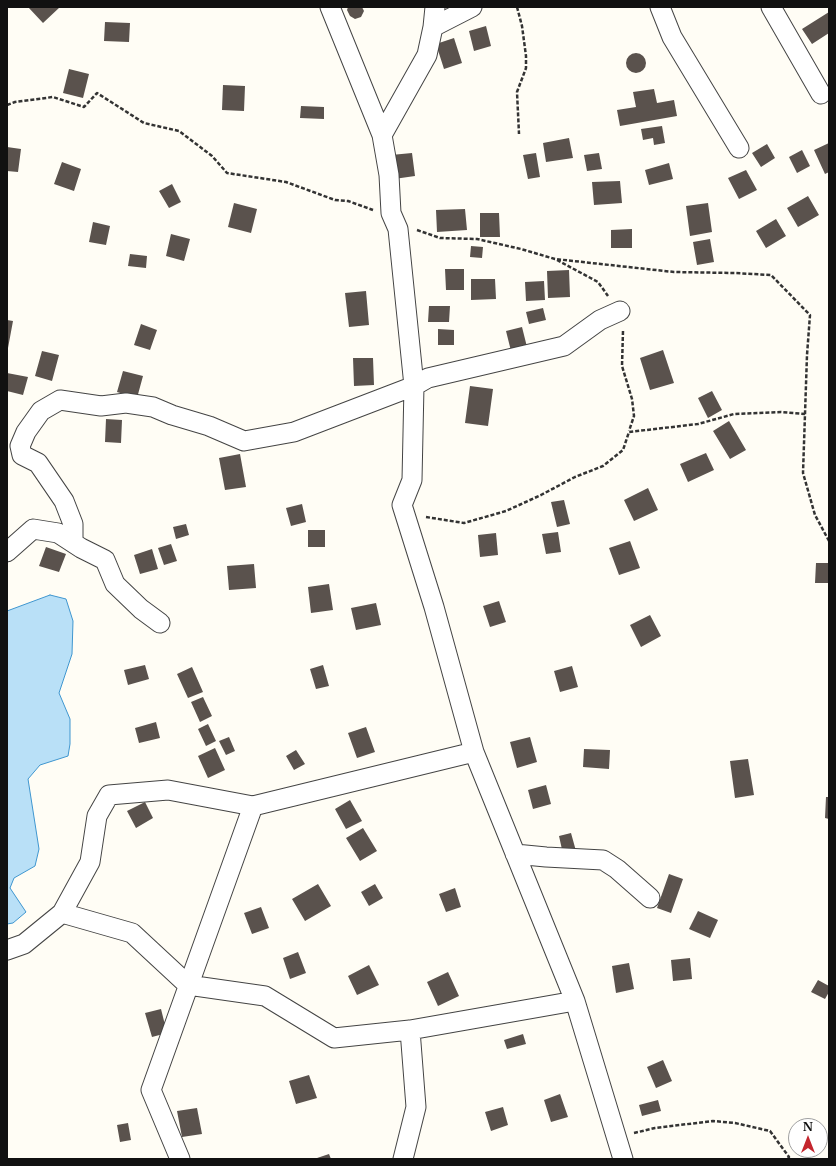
<!DOCTYPE html>
<html>
<head>
<meta charset="utf-8">
<style>
	body { margin:0 }
	#map { position:relative; width:836px; height:1166px; overflow:hidden; background:#fffdf5; font-family:"Libre Baskerville",serif }
	canvas { display:block }
	.frame { position:absolute; inset:0; border:8px solid #111; pointer-events:none }
	.north { position:absolute; left:788px; top:1118px; width:40px; height:40px; box-sizing:border-box; background:#fff; border:1px solid #a0a0a0; border-radius:50%; rotate:0deg; font-size:11px; font-weight:700; line-height:16px; text-align:center; color:#111 }
	.north::after { content:''; display:block; margin:auto; width:14px; height:18px; background:#c4262e; clip-path:polygon(50% 0,100% 100%,50% 72%,0 100%) }
</style>
</head>
<body>
<div id="map">
<canvas width="836" height="1166"></canvas>
<div class="frame"></div>
<div class="north">N</div>
</div>
<script>
const g = document.querySelector('canvas').getContext('2d');
g.lineJoin = 'round';
function fill(path, color) {
  g.fillStyle = color;
  g.fill(path, 'evenodd');
}
function poly(rows) {
  const path = new Path2D();
  for (const r of rows) {
    if (r.length === 3) {
      path.moveTo(r[0] + r[2], r[1]);
      path.arc(r[0], r[1], r[2], 0, 2 * Math.PI);
      continue;
    }
    path.moveTo(r[0], r[1]);
    for (let i = 2; i < r.length; i += 2) path.lineTo(r[i], r[i + 1]);
  }
  return path;
}
function strokePath(path, color, width, dash) {
  g.strokeStyle = color;
  g.lineWidth = width;
  g.lineCap = dash ? 'butt' : 'round';
  g.setLineDash(dash || []);
  g.stroke(path);
}
const water = poly([
	[50,595,66,599,73,621,72,654,59,693,70,719,70,744,68,756,40,765,28,779,39,849,35,866,14,878,10,888,26,912,13,923,7,924,7,611,50,595]
]);
const building = poly([
	[28,7,60,7,43,23],
	[348,7,362,7,364,11,361,17,355,19,350,16,347,10],
	[829,12,829,33,812,44,802,29],
	[105,22,130,23,129,42,104,41],
	[486,26,491,46,474,51,469,31],
	[454,38,462,63,444,69,436,44],
	[636,63,10],
	[69,69,89,74,83,98,63,93],
	[223,85,245,86,244,111,222,110],
	[654,89,657,103,674,100,677,116,620,126,617,110,636,107,633,92],
	[301,106,324,107,324,119,300,118],
	[662,126,665,143,654,145,653,138,643,140,641,129],
	[569,138,573,158,546,162,543,143],
	[829,143,829,172,825,174,814,150],
	[767,144,775,158,761,167,752,153],
	[7,147,21,149,18,172,7,171],
	[802,150,810,166,797,173,789,157],
	[412,153,415,176,394,179,391,155],
	[536,153,540,177,528,179,523,155],
	[599,153,602,169,587,171,584,155],
	[62,162,81,169,74,191,54,184],
	[669,163,673,179,649,185,645,170],
	[746,170,757,190,739,199,728,178],
	[620,181,622,203,594,205,592,182],
	[172,184,181,202,169,208,159,191],
	[808,196,819,215,798,227,787,208],
	[234,203,257,209,251,233,228,227],
	[708,203,712,232,690,236,686,206],
	[465,209,467,230,437,232,436,210],
	[480,213,499,213,500,237,480,237],
	[776,219,786,236,766,248,756,231],
	[93,222,110,226,106,245,89,242],
	[632,229,632,248,611,248,611,230],
	[171,234,190,239,184,261,166,256],
	[710,239,714,262,697,265,693,242],
	[471,246,483,247,482,258,470,257],
	[130,254,147,256,146,268,128,266],
	[445,269,464,269,464,290,446,290],
	[569,270,570,297,548,298,547,271],
	[471,279,495,279,496,299,471,300],
	[544,281,545,300,526,301,525,282],
	[366,291,369,325,349,327,345,293],
	[429,306,450,306,449,322,428,322],
	[543,308,546,320,529,324,526,312],
	[7,320,13,321,8,348,7,348],
	[141,324,157,330,150,350,134,345],
	[522,327,528,351,512,355,506,331],
	[438,329,454,330,454,345,438,345],
	[663,350,674,383,650,390,640,358],
	[42,351,59,355,52,381,35,376],
	[353,358,373,358,374,385,354,386],
	[123,371,143,376,137,398,117,392],
	[7,373,28,377,23,395,7,391],
	[470,386,493,389,488,426,465,423],
	[712,391,722,410,708,418,698,398],
	[106,419,122,420,121,443,105,442],
	[729,421,746,450,730,459,713,431],
	[706,453,714,470,688,482,680,464],
	[240,454,246,487,225,490,219,458],
	[648,488,658,510,634,521,624,500],
	[564,500,570,524,557,527,551,502],
	[302,504,306,522,291,526,286,508],
	[186,524,189,535,176,539,173,527],
	[308,530,325,530,325,547,308,547],
	[558,532,561,552,546,554,542,534],
	[496,533,498,555,480,557,478,535],
	[630,541,640,568,619,575,609,548],
	[171,544,177,561,164,565,158,548],
	[46,547,66,554,59,572,39,566],
	[152,549,158,569,140,574,134,555],
	[816,563,829,563,829,583,815,583],
	[254,564,256,588,229,590,227,566],
	[329,584,333,610,311,613,308,587],
	[499,601,506,622,490,627,483,606],
	[376,603,381,625,356,630,351,608],
	[650,615,661,636,641,647,630,625],
	[145,665,149,679,128,685,124,670],
	[323,665,329,686,316,689,310,669],
	[572,666,578,687,560,692,554,671],
	[192,667,203,692,188,698,177,674],
	[203,697,212,716,200,722,191,702],
	[156,722,160,738,139,743,135,728],
	[208,724,216,741,206,746,198,729],
	[366,727,375,752,357,758,348,733],
	[229,737,235,751,226,755,219,741],
	[530,737,537,762,517,768,510,742],
	[215,748,225,770,208,778,198,756],
	[584,749,610,750,609,769,583,767],
	[296,750,305,764,294,770,286,756],
	[748,759,754,795,735,798,730,761],
	[546,785,551,804,533,809,528,790],
	[826,797,829,797,829,819,825,818],
	[350,800,362,821,346,829,335,809],
	[145,802,153,818,136,828,127,811],
	[363,828,377,851,360,861,346,838],
	[571,833,576,851,563,854,559,836],
	[669,874,683,879,671,913,657,908],
	[318,884,331,906,305,921,292,899],
	[375,884,383,898,369,906,361,892],
	[455,888,461,907,446,912,439,894],
	[261,907,269,928,252,934,244,913],
	[698,911,718,920,710,938,689,929],
	[298,952,306,973,290,979,283,958],
	[690,958,692,979,673,981,671,960],
	[629,963,634,989,616,993,612,966],
	[369,965,379,985,357,995,348,976],
	[448,972,459,996,438,1006,427,982],
	[818,980,829,986,829,992,825,999,811,992],
	[161,1009,167,1033,152,1037,145,1013],
	[523,1034,526,1044,507,1049,504,1040],
	[663,1060,672,1081,656,1088,647,1067],
	[309,1075,317,1098,296,1104,289,1081],
	[560,1094,568,1117,551,1122,544,1100],
	[658,1100,661,1111,642,1116,639,1105],
	[503,1107,508,1125,491,1131,485,1112],
	[197,1108,202,1134,182,1137,177,1111],
	[128,1123,131,1140,120,1142,117,1125],
	[329,1154,331,1159,314,1159]
]);
const path = poly([
	[517,7,522,26,526,56,526,68,517,92,519,134],
	[7,105,15,102,53,97,84,107,97,93,144,123,179,131,212,156,227,173,286,182,335,200,348,201,373,210],
	[417,230,440,238,477,239,521,249,555,259,674,272,735,273,771,275,810,315,807,355,803,473,815,515,829,541],
	[557,260,598,282,608,296],
	[623,331,622,366,632,399,634,416,629,431],
	[426,517,464,523,506,511,541,495,575,477,603,466,623,450,629,432,698,424,734,414,781,412,805,414],
	[634,1133,655,1128,713,1121,735,1123,770,1131,789,1157,788,1159]
]);
const minor = poly([
	[330,7,382,135,389,175,391,213,398,229,414,386,412,480,402,505,434,607,474,752,575,1001,623,1159],
	[660,7,672,37,739,148],
	[771,7,821,94],
	[433,27,435,7],
	[382,135,427,55,433,27,472,7],
	[73,542,73,524,64,501,38,463,22,455,20,446,26,432,41,411,60,400,101,406,126,403,153,407,172,415,209,426,244,441,294,432,414,386,428,378,564,346,600,320,620,311],
	[7,552,33,529,58,533,81,548,105,560,115,584,141,609,160,623],
	[515,854,546,857,603,860,617,869,650,898],
	[62,913,132,933,188,985,265,996,334,1038,410,1030,575,1001],
	[7,950,24,944,62,913,90,862,97,816,109,795,168,790,253,806,474,752],
	[180,1159,151,1090,253,806],
	[403,1159,416,1107,410,1030]
]);
fill(water, '#b9e0f7');
strokePath(water, '#3f96cf', 1);
fill(building, '#5a524d');
strokePath(minor, '#444', 21);
strokePath(path, '#333', 2.5, [4, 2]);
strokePath(minor, '#fff', 19);
</script>
</body>
</html>
